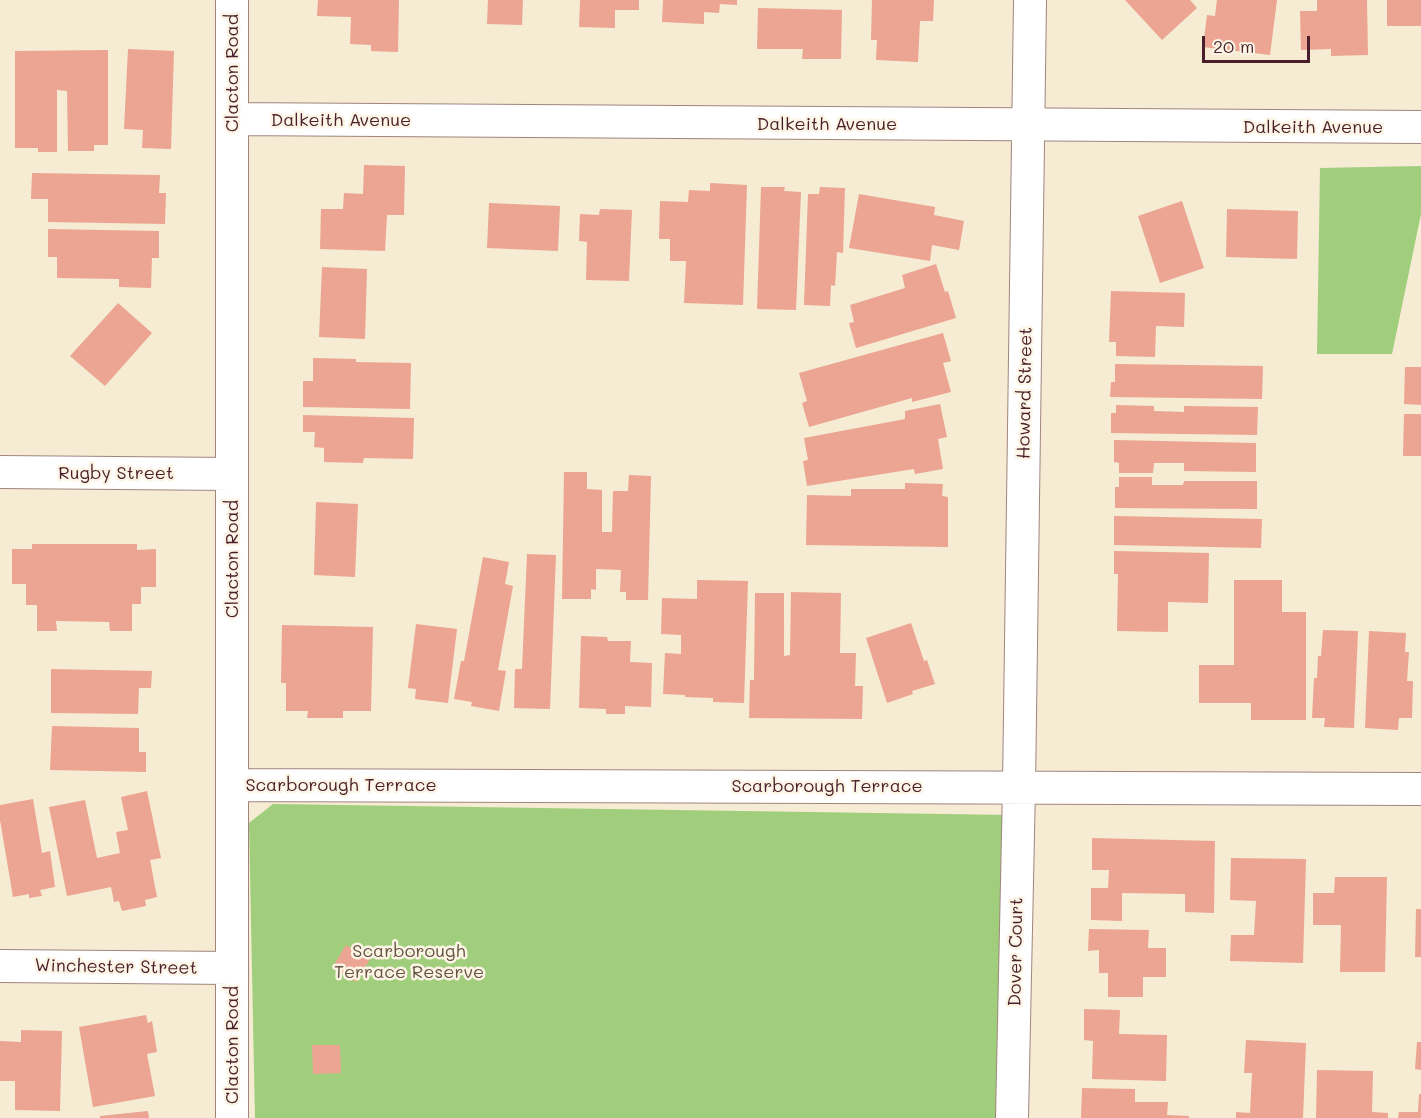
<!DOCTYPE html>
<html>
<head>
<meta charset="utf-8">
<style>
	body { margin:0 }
	#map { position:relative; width:1421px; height:1118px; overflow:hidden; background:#f6ebd3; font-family:Mali,sans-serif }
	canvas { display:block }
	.scale { position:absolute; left:1202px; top:36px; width:108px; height:27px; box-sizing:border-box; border:3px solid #4a1f2b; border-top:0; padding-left:8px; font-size:18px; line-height:21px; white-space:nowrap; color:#4a1f2b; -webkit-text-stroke:4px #fcf5e5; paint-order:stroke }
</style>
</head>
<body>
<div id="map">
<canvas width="1421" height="1118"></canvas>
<div class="scale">20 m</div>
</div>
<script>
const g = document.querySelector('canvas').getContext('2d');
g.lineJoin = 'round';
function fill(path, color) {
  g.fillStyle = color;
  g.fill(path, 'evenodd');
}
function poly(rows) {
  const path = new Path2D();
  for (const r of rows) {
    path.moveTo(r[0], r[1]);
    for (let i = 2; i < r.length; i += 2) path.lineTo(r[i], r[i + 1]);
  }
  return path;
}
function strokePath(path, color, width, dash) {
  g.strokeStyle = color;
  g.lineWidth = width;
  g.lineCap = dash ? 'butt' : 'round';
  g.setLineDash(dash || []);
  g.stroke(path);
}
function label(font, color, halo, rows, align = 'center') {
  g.font = font + ' Mali,sans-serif';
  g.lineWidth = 5;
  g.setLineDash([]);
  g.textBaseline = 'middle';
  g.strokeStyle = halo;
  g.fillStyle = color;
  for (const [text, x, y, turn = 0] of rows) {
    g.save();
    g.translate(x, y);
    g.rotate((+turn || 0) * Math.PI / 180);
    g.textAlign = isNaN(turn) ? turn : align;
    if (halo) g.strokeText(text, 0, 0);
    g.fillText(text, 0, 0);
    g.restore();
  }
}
const green = poly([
	[1421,166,1421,214,1392,354,1317,354,1320,168],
	[273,804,1010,815,1005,1118,255,1118,249,823]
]);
const building = poly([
	[318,0,399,0,398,52,371,51,371,45,350,44,351,17,317,16],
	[488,0,523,0,522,25,487,24],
	[580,0,639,0,639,10,615,10,615,28,579,27],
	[663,0,737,0,737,5,720,4,719,13,704,12,704,24,662,22],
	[872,0,934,0,933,21,920,21,918,62,876,60,877,40,871,40],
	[1125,0,1190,0,1197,8,1162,40],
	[1217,0,1277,0,1270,55,1203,47,1207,15,1215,16],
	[1317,0,1367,0,1368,55,1331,56,1331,49,1301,50,1300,11,1317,11],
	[1387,0,1421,0,1421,26,1387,26],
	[758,8,842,10,841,59,802,59,803,49,757,49],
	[128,49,174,51,171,149,142,148,143,130,124,129],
	[108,50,108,145,94,145,94,151,68,151,67,91,57,90,57,152,38,152,38,148,15,148,15,51],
	[364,165,405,166,404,215,387,215,385,251,320,249,321,209,343,209,344,193,363,194],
	[32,173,160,175,159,193,166,193,165,224,48,222,48,199,31,199],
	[710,183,747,185,743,305,684,303,686,261,670,261,670,239,659,239,660,201,688,202,689,190,710,191],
	[761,187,785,187,784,191,801,192,796,310,757,309],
	[820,187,845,188,843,253,837,252,835,286,831,285,830,306,804,305,808,194,819,194],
	[859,194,935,207,934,215,964,221,959,250,932,245,930,261,849,248],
	[1182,201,1204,268,1160,283,1138,216],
	[489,203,560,206,558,251,487,248],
	[600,209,632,210,629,281,586,280,587,242,579,241,580,214,599,215],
	[1227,209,1298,211,1297,259,1226,257],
	[48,229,159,231,159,258,152,258,151,288,119,287,119,279,57,278,57,257,48,257],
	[936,264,945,292,948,291,956,318,856,348,849,323,854,322,850,305,905,288,902,275],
	[322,267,367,269,365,339,319,337],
	[1111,291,1185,293,1184,327,1156,326,1155,357,1116,356,1116,342,1109,342],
	[118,303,152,333,105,386,70,356],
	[943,333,951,361,943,363,951,392,912,402,912,398,809,427,802,403,807,401,799,373],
	[313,358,356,359,356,362,411,363,410,409,303,407,303,381,313,381],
	[1115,364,1263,366,1262,399,1110,397,1111,382,1115,382],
	[1405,367,1421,367,1421,405,1404,404],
	[940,404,947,437,938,439,943,469,915,474,914,469,807,486,803,461,808,460,804,438,905,419,905,411],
	[1116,405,1154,406,1154,411,1184,412,1184,406,1258,407,1257,435,1111,433,1111,413,1116,413],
	[1404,414,1421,414,1421,456,1403,456],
	[303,415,414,418,413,459,364,458,363,463,324,462,324,448,314,447,315,432,303,432],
	[1114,440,1256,443,1256,472,1184,471,1184,463,1154,463,1153,473,1119,473,1119,463,1114,462],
	[564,472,587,472,587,489,602,490,602,532,612,532,613,491,628,491,629,475,651,476,648,600,626,600,626,592,620,592,621,570,596,569,596,590,591,589,591,599,562,599],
	[1119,477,1152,477,1152,485,1183,485,1184,481,1257,481,1257,509,1115,508,1115,487,1119,487],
	[905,483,943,484,942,496,948,497,948,547,806,545,807,495,851,496,851,489,905,489],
	[316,502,358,504,355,577,314,575],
	[1114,516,1262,519,1261,548,1114,545],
	[32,544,137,544,137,550,156,549,156,587,141,587,141,604,132,604,132,631,110,631,109,622,56,621,57,631,37,631,37,605,26,605,26,584,12,584,12,549,32,549],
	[1114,551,1209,553,1208,603,1168,602,1168,632,1117,631,1118,574,1114,574],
	[527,554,556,555,550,709,514,708,515,669,522,669],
	[483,557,509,562,505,584,513,586,498,670,506,671,499,711,471,706,472,702,454,699,461,661,464,661],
	[697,580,748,581,744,703,713,702,713,698,685,697,685,695,663,694,665,653,681,654,681,635,661,634,662,598,697,599],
	[1234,580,1282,580,1282,612,1306,612,1306,720,1251,720,1251,703,1199,703,1199,665,1234,665],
	[791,592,841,593,840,653,856,653,855,686,863,686,862,719,749,718,750,680,754,680,755,593,784,593,784,656,790,655],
	[911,623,924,661,927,660,935,684,912,691,913,694,887,703,866,638],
	[416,624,457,629,448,703,415,699,416,689,408,688],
	[282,625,373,627,371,711,343,711,343,718,307,718,308,711,286,711,286,683,281,683],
	[1323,630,1358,631,1354,728,1324,727,1325,718,1312,718,1314,678,1317,678,1318,656,1321,656],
	[1369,631,1406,633,1405,652,1409,652,1407,681,1413,681,1412,718,1399,718,1398,730,1365,728],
	[581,636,607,637,608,641,631,641,630,662,652,663,651,707,625,706,625,714,606,714,606,709,579,708],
	[51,669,152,671,151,688,139,688,138,714,51,713],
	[52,726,139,728,139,752,146,752,146,772,50,770],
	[147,791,161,858,150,860,157,897,145,900,146,906,122,911,119,901,114,902,111,887,67,896,49,807,85,800,97,858,120,853,116,832,128,830,121,797],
	[33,799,42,853,50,851,55,887,40,890,42,896,29,898,29,894,13,897,0,820,0,805],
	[1092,838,1215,841,1214,913,1185,912,1185,894,1122,893,1122,921,1091,920,1091,888,1108,888,1109,870,1092,870],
	[1231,858,1306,859,1303,963,1230,961,1231,935,1254,935,1256,901,1230,900],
	[1335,877,1387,877,1385,972,1340,972,1341,925,1313,925,1313,893,1334,893],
	[1416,909,1421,909,1421,957,1415,957],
	[1089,929,1149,930,1148,948,1166,948,1166,977,1143,977,1143,997,1108,997,1108,973,1099,973,1099,950,1088,951],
	[346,945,370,959,356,982,332,968],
	[1084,1009,1120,1010,1119,1034,1167,1035,1166,1081,1092,1079,1093,1041,1084,1040],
	[146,1015,148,1023,152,1021,157,1052,147,1054,155,1096,93,1107,79,1027],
	[21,1030,62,1031,60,1111,15,1110,15,1081,0,1081,0,1041,21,1042],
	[1246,1040,1306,1043,1303,1118,1236,1118,1236,1112,1250,1113,1252,1073,1244,1073],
	[1417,1042,1421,1042,1421,1070,1415,1069],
	[312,1045,340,1045,341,1073,313,1074],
	[1317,1070,1373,1071,1372,1112,1388,1113,1388,1118,1316,1118],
	[1082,1088,1135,1089,1135,1102,1168,1102,1167,1115,1189,1116,1189,1118,1081,1118],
	[1419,1094,1421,1094,1421,1118,1398,1118,1399,1112,1418,1112],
	[148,1111,149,1118,100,1118,100,1116]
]);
const minor = poly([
	[232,119,1421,127],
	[0,472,232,474],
	[232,785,1421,789],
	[0,966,232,968],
	[232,1118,232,0],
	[1012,1118,1019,787,1030,0]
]);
const streetNames = [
	["Clacton Road",232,73,-90],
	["Dalkeith Avenue",341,120],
	["Dalkeith Avenue",827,124],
	["Dalkeith Avenue",1313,127],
	["Howard Street",1025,393,-89],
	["Rugby Street",116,473],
	["Clacton Road",232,559,-90],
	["Scarborough Terrace",341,785],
	["Scarborough Terrace",827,786],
	["Dover Court",1016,952,-89],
	["Winchester Street",116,967,1],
	["Clacton Road",232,1045,-90]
];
const parkNames = [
	["Scarborough",409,951],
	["Terrace Reserve",409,972]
];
fill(green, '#a0ce7c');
fill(building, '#eba592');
strokePath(minor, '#a0857f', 34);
strokePath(minor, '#fff', 32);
label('18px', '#4a1f2b', '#fcf5e5', streetNames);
label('18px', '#645443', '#fcf5e5', parkNames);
</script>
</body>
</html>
